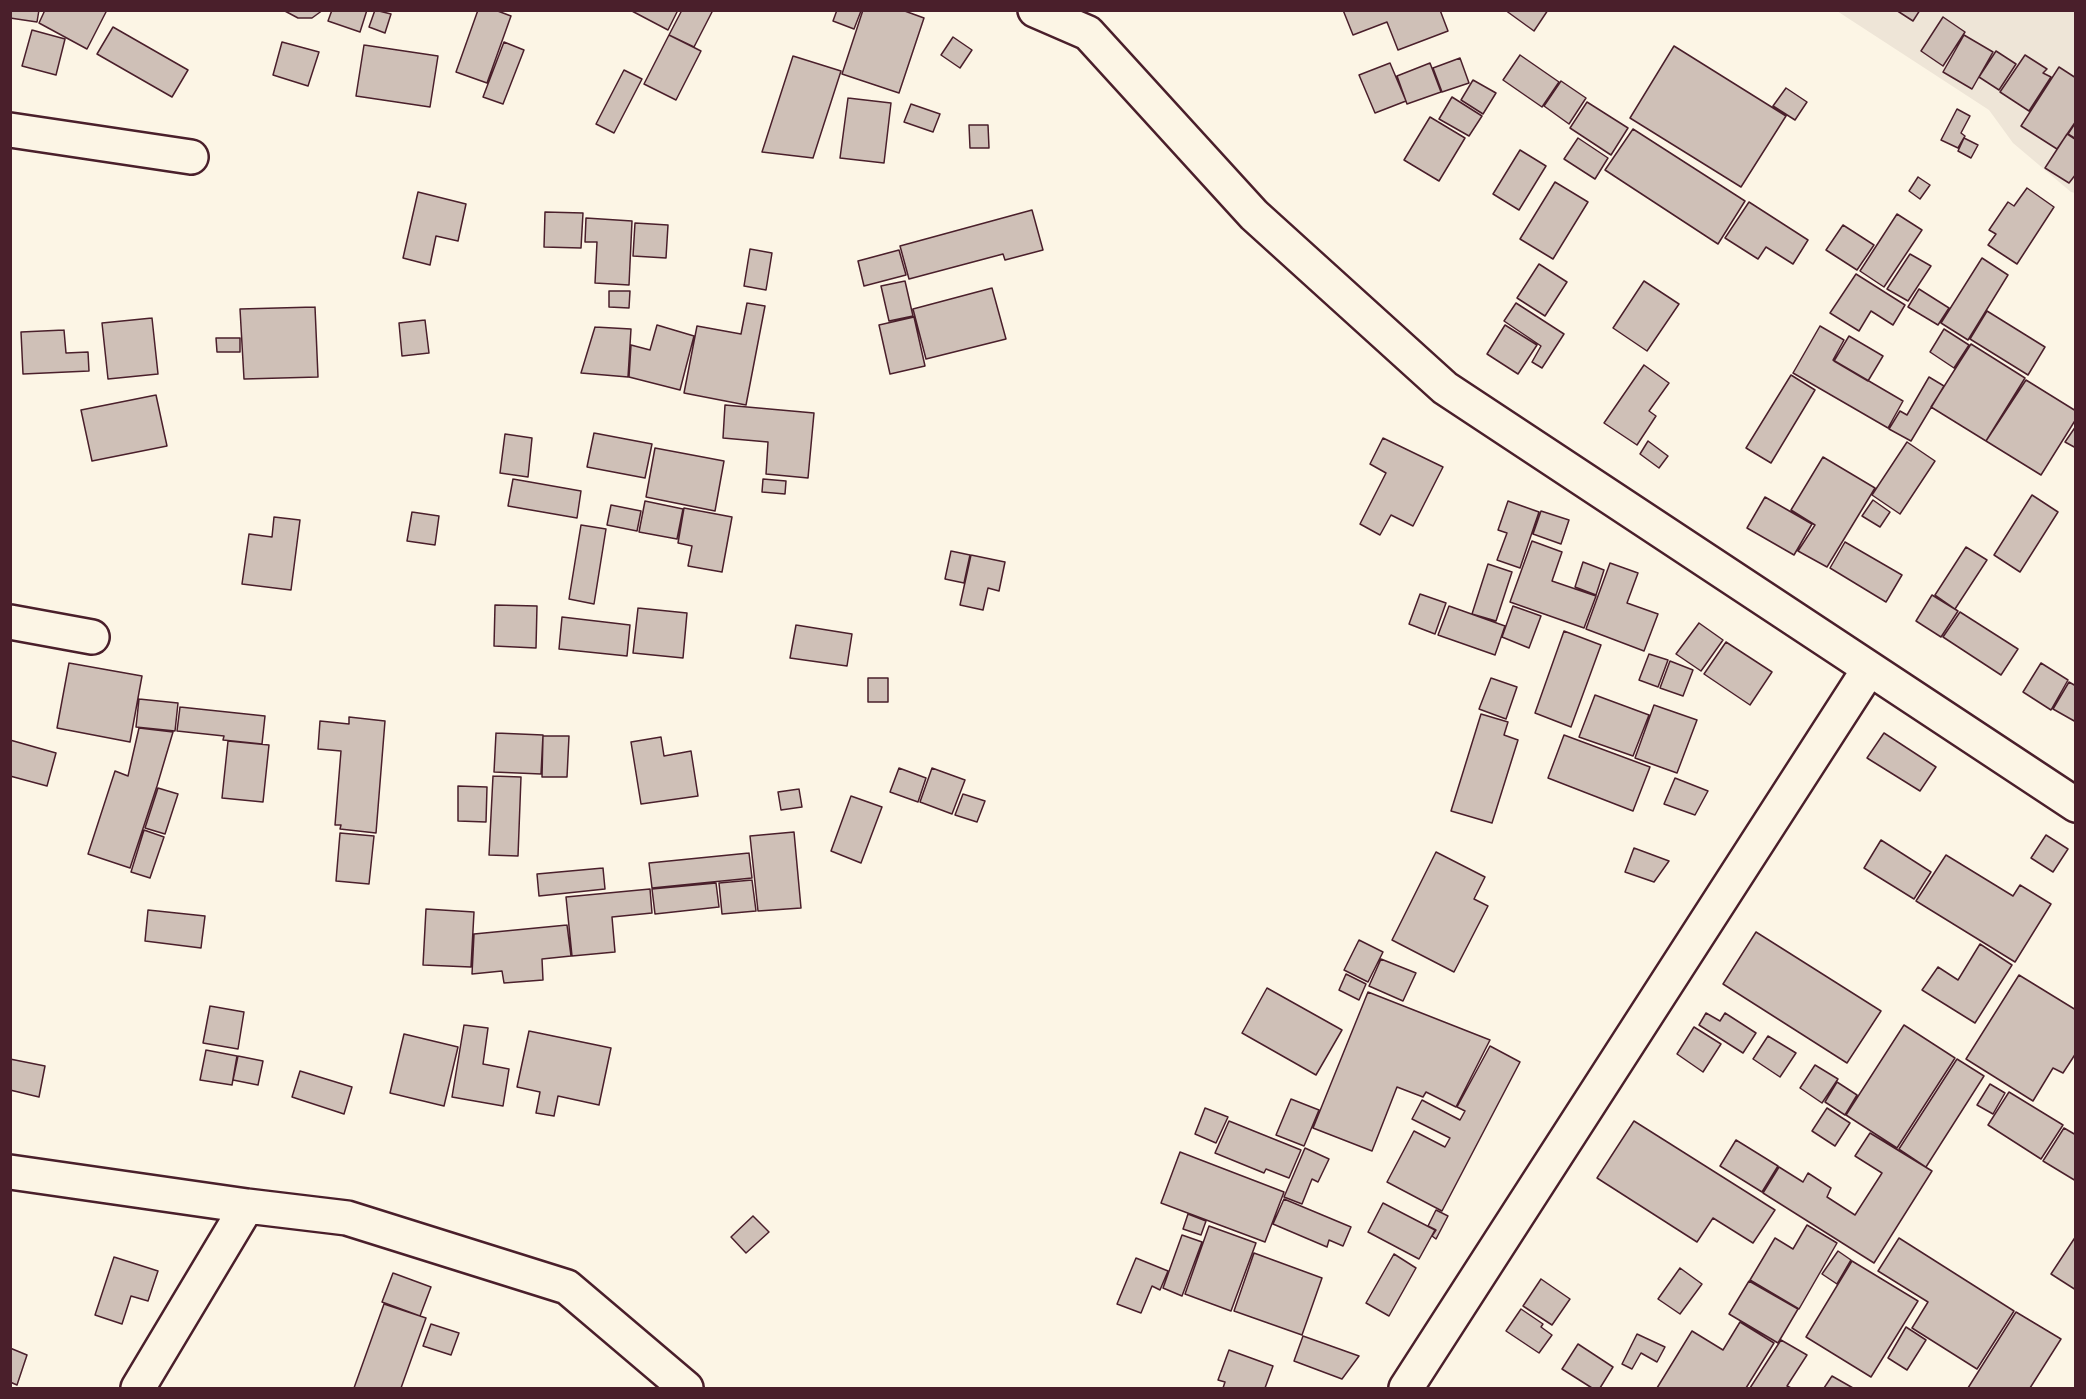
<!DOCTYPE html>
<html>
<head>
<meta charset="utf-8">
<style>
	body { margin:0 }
	#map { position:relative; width:2086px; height:1399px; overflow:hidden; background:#fcf5e5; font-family:Itim,sans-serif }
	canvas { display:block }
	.frame { position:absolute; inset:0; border:12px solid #4a1f2b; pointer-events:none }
</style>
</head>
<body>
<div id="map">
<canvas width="2086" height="1399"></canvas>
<div class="frame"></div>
</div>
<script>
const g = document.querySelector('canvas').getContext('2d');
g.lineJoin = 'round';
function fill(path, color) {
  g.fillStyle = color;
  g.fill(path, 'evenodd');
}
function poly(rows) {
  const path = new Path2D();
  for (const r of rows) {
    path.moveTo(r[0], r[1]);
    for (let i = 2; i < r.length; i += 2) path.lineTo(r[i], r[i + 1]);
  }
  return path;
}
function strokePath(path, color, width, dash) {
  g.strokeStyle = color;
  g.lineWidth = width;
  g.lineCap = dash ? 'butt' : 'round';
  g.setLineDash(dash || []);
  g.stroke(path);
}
const built = poly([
	[1837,11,2075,11,2075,193,2071,192,2013,143,1989,110]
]);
const building = poly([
	[10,10,39,10,37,22,10,18,10,10],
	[45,10,107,10,87,49,39,23,45,10],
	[283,10,323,10,312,18,298,18,283,10],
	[332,10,367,10,360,32,328,21,332,10],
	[375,10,391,14,385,33,369,27,375,10],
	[478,10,495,10,511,16,487,83,456,72,478,10],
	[630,10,678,10,668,30,630,10],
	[682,10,713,10,694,47,669,35,682,10],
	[837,10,861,11,854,29,833,21,837,10],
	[863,10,902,10,924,18,899,93,842,74,863,10],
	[1343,10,1440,10,1448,31,1398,50,1387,22,1353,35,1343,10],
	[1505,10,1548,10,1534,31,1505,10],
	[1896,10,1920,10,1913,21,1896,10],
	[1943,17,1965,32,1943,66,1921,51,1943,17],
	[113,27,188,70,172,97,97,54,113,27],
	[32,30,65,39,56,75,22,66,32,30],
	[669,35,701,51,676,100,644,84,669,35],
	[1964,35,1993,52,1972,89,1943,72,1964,35],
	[953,37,972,50,960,68,941,55,953,37],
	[282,42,319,52,308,86,273,75,282,42],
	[504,42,524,50,503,104,483,97,504,42],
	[364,45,438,56,430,107,356,96,364,45],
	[1674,46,1786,116,1741,187,1630,118,1674,46],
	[1996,51,2016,64,1999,90,1979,77,1996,51],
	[1520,55,1559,82,1542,107,1503,80,1520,55],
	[2025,55,2047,69,2043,73,2051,77,2029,111,2000,92,2025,55],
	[793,56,841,71,813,158,762,152,793,56],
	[1460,58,1469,83,1442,92,1433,68,1460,58],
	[1390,63,1406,101,1375,113,1359,75,1390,63],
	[1430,63,1441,92,1407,104,1397,76,1430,63],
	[2059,67,2076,78,2076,121,2057,149,2021,126,2059,67],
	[624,70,642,79,614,133,596,124,624,70],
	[1473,80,1496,93,1483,114,1461,100,1473,80],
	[1561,81,1586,98,1569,124,1544,106,1561,81],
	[1786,88,1807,102,1795,120,1773,106,1786,88],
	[1452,97,1482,116,1469,136,1439,119,1452,97],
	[848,98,891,103,884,163,840,158,848,98],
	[1587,102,1628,128,1611,155,1570,128,1587,102],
	[911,104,940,114,933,132,904,122,911,104],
	[1957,109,1970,116,1961,133,1965,136,1958,148,1941,140,1957,109],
	[1430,117,1465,138,1439,181,1404,160,1430,117],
	[2076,122,2076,139,2068,134,2076,122],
	[969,125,988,125,989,148,970,148,969,125],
	[1633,129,1745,201,1718,244,1605,170,1633,129],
	[2067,134,2076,140,2076,174,2069,183,2045,168,2067,134],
	[1578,138,1608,158,1595,179,1564,159,1578,138],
	[1964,138,1978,145,1971,158,1958,151,1964,138],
	[1520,150,1546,166,1519,210,1493,194,1520,150],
	[1918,177,1930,185,1920,199,1909,191,1918,177],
	[1555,182,1588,202,1553,259,1520,239,1555,182],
	[2027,188,2054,207,2017,264,1988,245,1996,234,1989,230,2008,202,2014,206,2027,188],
	[418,192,466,204,458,241,436,236,430,265,403,258,418,192],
	[1749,202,1808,240,1793,264,1766,247,1758,259,1725,238,1749,202],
	[1032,210,1043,250,1005,260,1003,254,909,279,900,246,1032,210],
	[545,212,583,213,581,248,544,247,545,212],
	[1897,214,1922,230,1884,287,1860,271,1897,214],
	[586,218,632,221,629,285,595,283,597,242,585,242,586,218],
	[635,223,668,225,666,258,633,256,635,223],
	[1843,225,1874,245,1857,270,1826,250,1843,225],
	[750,249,772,253,766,290,744,286,750,249],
	[899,250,906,275,864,286,858,261,899,250],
	[1910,254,1931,266,1908,301,1887,289,1910,254],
	[1982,258,2008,275,1968,340,1941,323,1982,258],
	[1539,264,1567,282,1545,316,1517,298,1539,264],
	[1856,274,1905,305,1893,325,1871,311,1859,331,1830,313,1856,274],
	[905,281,913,316,889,321,881,286,905,281],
	[1644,281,1679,304,1647,351,1613,328,1644,281],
	[992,288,1006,339,926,359,913,309,992,288],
	[1919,289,1949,308,1938,325,1908,307,1919,289],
	[609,291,630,291,629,308,609,307,609,291],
	[747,303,765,306,746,405,684,393,697,326,741,334,747,303],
	[1516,303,1564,334,1542,368,1532,362,1541,346,1504,321,1516,303],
	[315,307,318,377,244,379,240,309,315,307],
	[1987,311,2045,347,2028,375,1970,339,1987,311],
	[914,317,925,366,890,374,879,325,914,317],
	[152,318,158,374,108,379,102,323,152,318],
	[425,320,429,353,402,356,399,323,425,320],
	[657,325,694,336,680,390,629,377,631,345,650,350,657,325],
	[1505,325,1537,345,1518,374,1487,354,1505,325],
	[1820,326,1844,340,1833,360,1903,401,1888,428,1793,373,1820,326],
	[595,327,631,329,628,377,581,373,595,327],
	[1944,329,1969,345,1954,368,1930,352,1944,329],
	[64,330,66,353,88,352,89,371,23,374,21,332,64,330],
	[1849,336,1883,356,1868,381,1834,361,1849,336],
	[216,338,240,338,240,352,217,352,216,338],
	[1971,344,2025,378,1986,441,1931,407,1971,344],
	[1644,365,1669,383,1649,411,1656,416,1637,445,1604,423,1644,365],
	[1791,375,1815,390,1771,463,1746,448,1791,375],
	[1929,377,1944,386,1911,441,1889,429,1900,411,1907,415,1929,377],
	[2026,380,2076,411,2076,419,2041,475,1986,441,2026,380],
	[156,395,167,446,92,461,81,410,156,395],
	[725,405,814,413,808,478,766,474,768,442,723,438,725,405],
	[2076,426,2076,448,2065,442,2076,426],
	[594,433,652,444,645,478,587,467,594,433],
	[505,434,532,438,528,477,500,473,505,434],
	[1383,438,1443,467,1413,526,1391,515,1380,535,1360,524,1386,473,1370,464,1383,438],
	[1648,441,1668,456,1659,468,1640,454,1648,441],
	[1907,442,1935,461,1900,514,1872,495,1907,442],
	[655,448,724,461,715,511,646,497,655,448],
	[1823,457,1875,488,1827,567,1798,551,1815,525,1791,510,1823,457],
	[513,479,581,491,577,518,508,506,513,479],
	[763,479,786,481,785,494,762,492,763,479],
	[2032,495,2058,512,2020,572,1994,555,2032,495],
	[1765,497,1812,524,1794,555,1747,528,1765,497],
	[1873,500,1890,512,1880,527,1862,516,1873,500],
	[645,501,683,509,677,539,639,532,645,501],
	[1508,501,1539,512,1520,568,1497,560,1507,533,1498,530,1508,501],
	[611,505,641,511,637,531,607,525,611,505],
	[684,508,732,517,722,572,688,566,692,546,678,543,684,508],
	[1541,511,1569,520,1561,544,1533,534,1541,511],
	[412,512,439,516,435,545,407,541,412,512],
	[274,517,300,520,291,590,242,584,249,534,272,537,274,517],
	[581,525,606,529,594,604,569,599,581,525],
	[1532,541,1562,552,1552,581,1596,596,1584,628,1510,602,1532,541],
	[1845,542,1902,575,1886,602,1830,568,1845,542],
	[1966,547,1987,560,1955,609,1935,595,1966,547],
	[951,551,970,555,964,583,945,579,951,551],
	[971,555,1005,562,999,591,988,588,983,610,960,605,971,555],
	[1583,562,1604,570,1596,595,1575,587,1583,562],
	[1610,563,1638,573,1627,603,1658,614,1644,651,1586,629,1610,563],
	[1488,564,1512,572,1496,621,1472,614,1488,564],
	[1420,594,1446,603,1435,634,1409,624,1420,594],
	[1932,595,1958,611,1941,637,1916,621,1932,595],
	[495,605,537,606,536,648,494,646,495,605],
	[1449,606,1505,626,1495,655,1438,635,1449,606],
	[1513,606,1541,616,1529,648,1502,637,1513,606],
	[638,608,687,613,683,658,633,653,638,608],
	[1960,612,2018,649,2001,675,1943,637,1960,612],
	[562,617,630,625,627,656,559,649,562,617],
	[1699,623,1723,640,1701,671,1676,654,1699,623],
	[796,625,852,634,847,666,790,658,796,625],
	[1564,631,1601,645,1571,727,1535,713,1564,631],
	[1726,642,1772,672,1750,705,1704,674,1726,642],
	[1649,654,1668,660,1658,687,1639,680,1649,654],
	[1670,661,1693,670,1683,696,1660,688,1670,661],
	[69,663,142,676,130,742,57,728,69,663],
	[2041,663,2068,680,2051,710,2023,692,2041,663],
	[868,678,888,678,888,702,868,702,868,678],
	[1491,678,1517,687,1506,719,1479,709,1491,678],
	[2069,682,2076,686,2076,722,2053,709,2069,682],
	[1595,695,1649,715,1633,756,1579,737,1595,695],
	[139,699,178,703,175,731,136,727,139,699],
	[1654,705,1697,720,1677,773,1635,758,1654,705],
	[180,707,265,716,262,744,223,740,224,736,177,731,180,707],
	[1481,714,1508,722,1504,735,1518,740,1492,823,1451,811,1481,714],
	[349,717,385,721,376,833,340,829,341,825,335,825,341,751,318,749,320,721,349,724,349,717],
	[139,728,173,732,157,786,130,868,88,854,115,771,128,776,139,728],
	[496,733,543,735,541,774,494,772,496,733],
	[1884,733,1936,767,1920,791,1867,758,1884,733],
	[1564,735,1650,767,1633,811,1548,778,1564,735],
	[543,736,569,736,567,777,542,777,543,736],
	[661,737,664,756,691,751,698,796,641,804,631,742,661,737],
	[10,740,56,753,47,786,10,776,10,740],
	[228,741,269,745,263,802,222,798,228,741],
	[899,768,926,778,918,802,890,792,899,768],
	[932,768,965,780,952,814,920,802,932,768],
	[493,776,521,777,518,856,489,855,493,776],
	[1675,778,1708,791,1695,815,1664,804,1675,778],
	[458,786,487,787,486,822,458,821,458,786],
	[158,788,178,794,165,834,145,828,158,788],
	[799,789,802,807,781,810,778,792,799,789],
	[963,794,985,801,977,822,955,815,963,794],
	[851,796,882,807,861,863,831,851,851,796],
	[144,830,164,837,150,878,131,872,144,830],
	[794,832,801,908,758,911,750,836,794,832],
	[340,833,374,836,369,884,336,881,340,833],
	[2046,835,2068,849,2053,872,2031,858,2046,835],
	[1881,840,1931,872,1914,899,1864,868,1881,840],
	[1634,848,1669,861,1654,882,1625,872,1634,848],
	[1436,852,1485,877,1474,899,1488,906,1454,972,1392,940,1436,852],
	[749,853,752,878,652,888,649,863,749,853],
	[1946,855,2013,896,2020,885,2051,904,2015,962,1916,901,1946,855],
	[603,868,605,889,539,896,537,874,603,868],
	[752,880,756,911,722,914,719,883,752,880],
	[716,883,719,907,655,914,652,889,716,883],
	[650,889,652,913,612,917,615,952,572,956,566,897,650,889],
	[426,909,474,912,471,967,423,965,426,909],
	[148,910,205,916,201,948,145,941,148,910],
	[567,925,571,956,542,959,543,980,504,983,502,971,472,974,474,934,567,925],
	[1756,932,1881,1011,1847,1063,1723,984,1756,932],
	[1359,940,1383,952,1368,982,1344,970,1359,940],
	[1980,944,2012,965,1975,1023,1922,990,1938,967,1958,980,1980,944],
	[1381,959,1416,973,1403,1001,1369,986,1381,959],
	[1346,974,1366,984,1359,1000,1339,990,1346,974],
	[2019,975,2076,1010,2076,1053,2063,1073,2053,1068,2033,1101,1966,1059,2019,975],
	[1267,988,1342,1030,1316,1075,1242,1033,1267,988],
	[1368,992,1490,1040,1456,1107,1426,1092,1423,1097,1397,1087,1372,1151,1313,1128,1368,992],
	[210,1006,244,1012,238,1049,203,1043,210,1006],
	[1706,1013,1720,1021,1725,1013,1756,1033,1743,1053,1699,1025,1706,1013],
	[464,1025,488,1028,483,1064,509,1069,503,1106,452,1097,464,1025],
	[1904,1025,1955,1058,1897,1148,1846,1115,1904,1025],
	[1694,1027,1721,1044,1703,1072,1677,1054,1694,1027],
	[529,1031,611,1048,599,1105,558,1096,554,1116,536,1113,540,1092,517,1087,529,1031],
	[404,1034,458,1047,444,1106,390,1093,404,1034],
	[1768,1036,1796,1053,1780,1077,1753,1059,1768,1036],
	[1490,1046,1520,1062,1442,1211,1387,1182,1414,1131,1445,1147,1450,1138,1412,1119,1422,1100,1460,1120,1465,1111,1457,1107,1490,1046],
	[206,1050,237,1056,232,1085,200,1080,206,1050],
	[238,1056,263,1061,258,1085,233,1080,238,1056],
	[10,1059,45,1066,39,1097,10,1090,10,1059],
	[1957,1059,1984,1076,1926,1167,1899,1149,1957,1059],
	[1815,1065,1838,1079,1822,1103,1800,1088,1815,1065],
	[300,1071,352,1087,344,1114,292,1097,300,1071],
	[1837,1082,1857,1095,1845,1115,1825,1102,1837,1082],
	[1990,1084,2005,1093,1993,1114,1977,1105,1990,1084],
	[2009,1092,2063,1125,2041,1159,1988,1125,2009,1092],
	[1291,1099,1319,1110,1304,1146,1276,1135,1291,1099],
	[1205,1108,1228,1117,1216,1143,1195,1134,1205,1108],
	[1827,1108,1850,1123,1835,1146,1812,1131,1827,1108],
	[1229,1121,1301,1150,1289,1178,1266,1169,1264,1173,1215,1153,1229,1121],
	[1634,1121,1775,1210,1753,1243,1713,1218,1697,1242,1597,1178,1634,1121],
	[2064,1128,2076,1135,2076,1181,2043,1161,2064,1128],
	[1870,1133,1932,1171,1874,1263,1763,1193,1779,1167,1803,1182,1808,1173,1831,1188,1827,1197,1855,1215,1882,1173,1855,1156,1870,1133],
	[1736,1140,1778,1166,1762,1192,1720,1166,1736,1140],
	[1305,1148,1329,1159,1318,1182,1312,1179,1302,1204,1284,1197,1305,1148],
	[1180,1152,1284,1192,1265,1242,1161,1203,1180,1152],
	[1284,1199,1351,1227,1343,1246,1329,1240,1327,1247,1273,1224,1284,1199],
	[1383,1203,1435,1230,1419,1259,1368,1232,1383,1203],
	[1436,1210,1448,1216,1436,1239,1432,1236,1436,1230,1428,1226,1436,1210],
	[1188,1214,1206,1221,1201,1235,1183,1229,1188,1214],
	[753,1216,769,1232,746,1253,731,1237,753,1216],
	[1807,1225,1837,1243,1799,1309,1750,1280,1775,1238,1793,1249,1807,1225],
	[1209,1226,1256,1243,1231,1311,1185,1294,1209,1226],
	[1182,1235,1202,1242,1182,1296,1163,1288,1182,1235],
	[2076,1236,2076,1290,2051,1274,2076,1236],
	[1899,1238,2014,1311,1977,1369,1912,1328,1928,1302,1878,1271,1899,1238],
	[1838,1251,1851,1260,1837,1284,1822,1274,1838,1251],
	[1254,1253,1322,1278,1302,1335,1234,1311,1254,1253],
	[1394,1254,1416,1268,1389,1316,1366,1303,1394,1254],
	[114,1257,158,1271,148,1301,131,1296,122,1324,95,1315,114,1257],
	[1136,1258,1168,1271,1160,1290,1152,1286,1141,1313,1117,1304,1136,1258],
	[1852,1261,1918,1301,1871,1377,1806,1337,1852,1261],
	[1680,1268,1702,1284,1680,1314,1658,1299,1680,1268],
	[393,1273,431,1287,420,1316,382,1302,393,1273],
	[1541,1279,1570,1299,1552,1325,1523,1306,1541,1279],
	[1749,1281,1798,1309,1778,1343,1729,1314,1749,1281],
	[384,1304,426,1318,401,1388,354,1388,384,1304],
	[1521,1309,1543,1324,1541,1327,1552,1335,1539,1353,1506,1331,1521,1309],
	[2016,1312,2061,1339,2030,1388,1968,1388,2016,1312],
	[1740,1322,1774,1343,1746,1388,1657,1388,1692,1331,1723,1350,1740,1322],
	[431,1324,459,1333,451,1355,423,1346,431,1324],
	[1906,1327,1926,1340,1907,1370,1888,1358,1906,1327],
	[1637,1334,1665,1347,1657,1362,1641,1353,1632,1369,1622,1364,1637,1334],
	[1303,1336,1359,1356,1342,1379,1294,1361,1303,1336],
	[1781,1340,1807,1355,1787,1386,1791,1388,1750,1388,1781,1340],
	[1578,1344,1613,1367,1600,1388,1592,1388,1562,1369,1578,1344],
	[10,1348,27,1355,17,1385,10,1382,10,1348],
	[1229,1350,1273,1366,1265,1388,1223,1388,1225,1382,1218,1380,1229,1350],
	[1832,1376,1853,1388,1824,1388,1832,1376]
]);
const minor = poly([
	[1035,10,1088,33,1254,215,1445,388,2076,805],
	[10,130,191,157],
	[10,622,92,637],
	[10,1172,247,1206,347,1218,567,1287,686,1388],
	[138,1388,247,1206],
	[1406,1388,1869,669]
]);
fill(built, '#eee5d7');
fill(building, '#cfc0b7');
strokePath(building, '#4a1f2b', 1.5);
strokePath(minor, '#4a1f2b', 38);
strokePath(minor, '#fcf5e5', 33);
</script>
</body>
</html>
